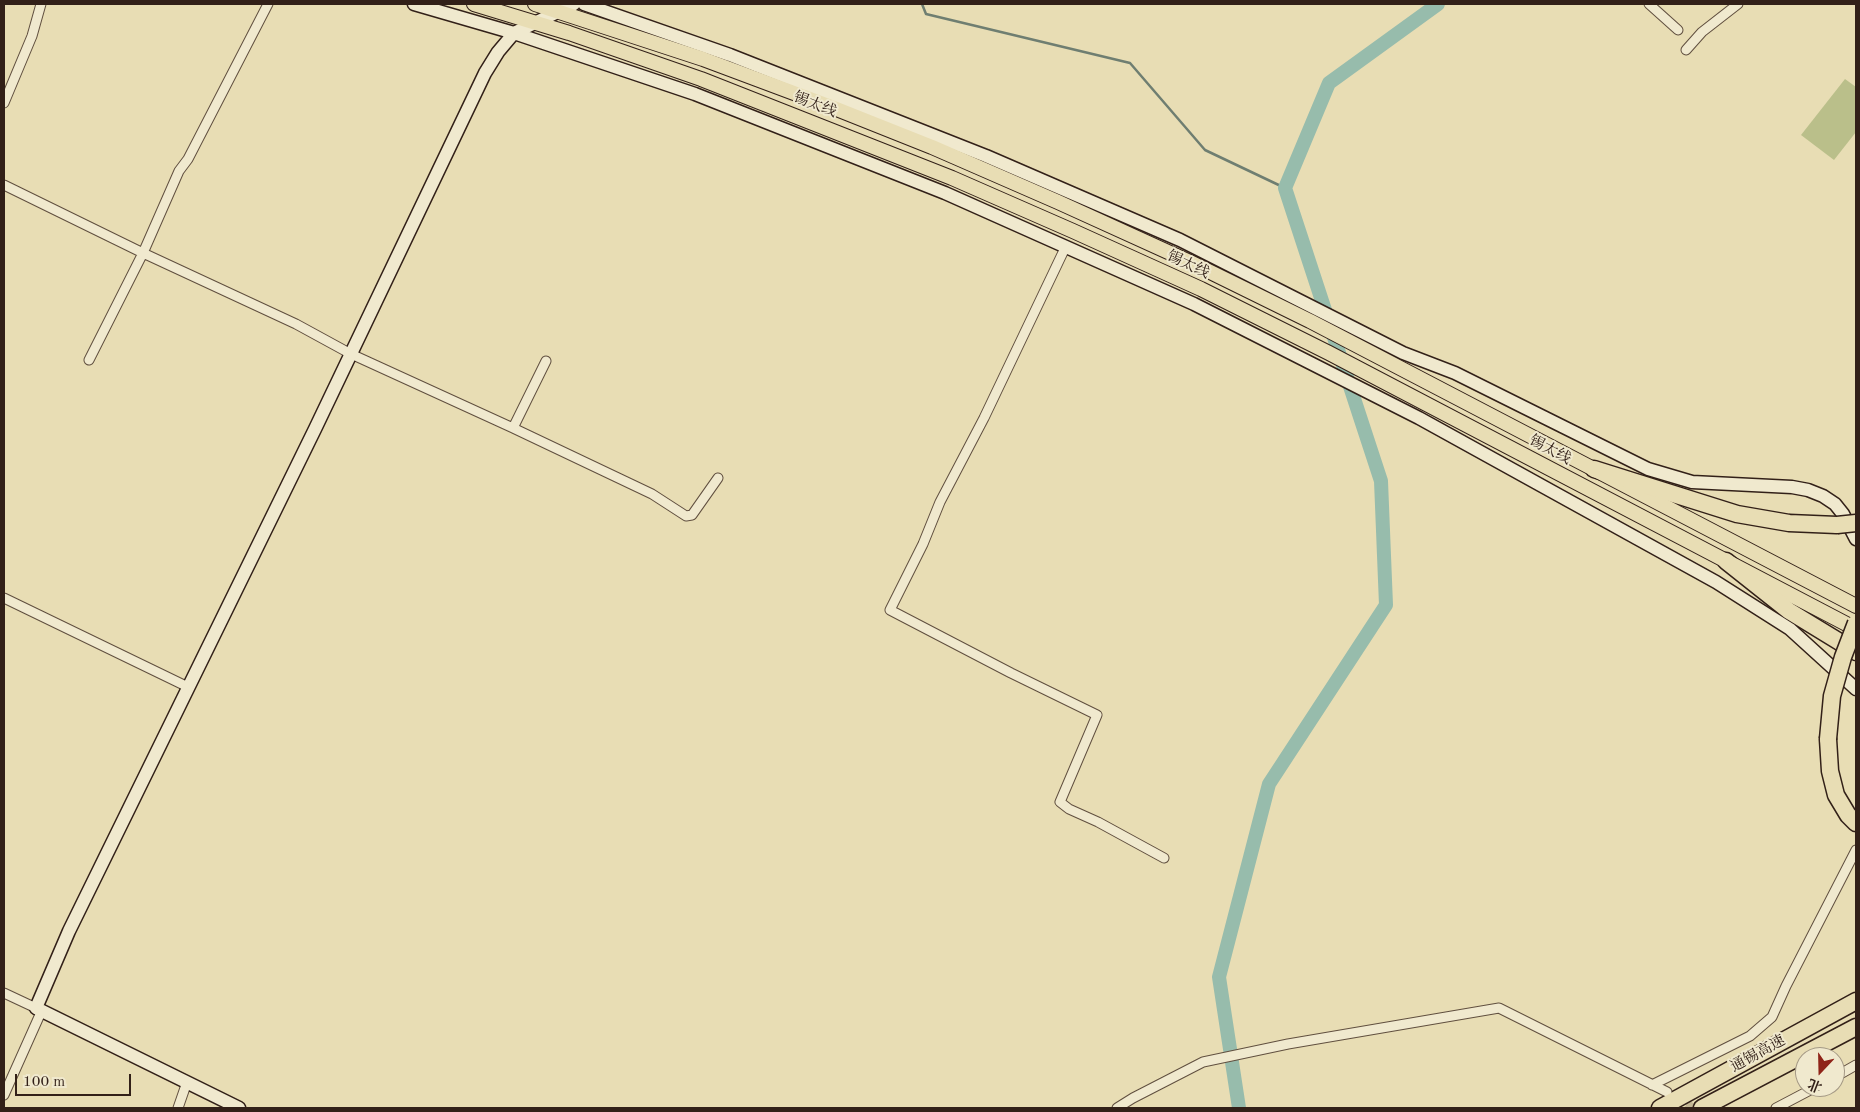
<!DOCTYPE html>
<html>
<head>
<meta charset="utf-8">
<style>
	body { margin:0 }
	#map { position:relative; width:1860px; height:1112px; overflow:hidden; background:#e8ddb4; font-family:"Old Standard TT","Noto Serif SC",serif }
	canvas { display:block }
	.frame { position:absolute; inset:0; border:5px solid #322018; pointer-events:none }
	.north { position:absolute; left:1795px; top:1047px; width:50px; height:50px; box-sizing:border-box; background:#f0e9ce; border:1px solid #a49985; border-radius:50%; rotate:201deg; font-size:14px; font-weight:700; line-height:20px; text-align:center; color:#322018 }
	.north::after { content:''; display:block; margin:auto; width:18px; height:22px; background:#8f2418; clip-path:polygon(50% 0,100% 100%,50% 72%,0 100%) }
	.scale { position:absolute; left:15px; top:1074px; width:116px; height:22px; box-sizing:border-box; border:2px solid #322018; border-top:0; padding-left:6px; font-size:15px; line-height:18px; white-space:nowrap; color:#322018; -webkit-text-stroke:4px #f0e9ce; paint-order:stroke }
</style>
</head>
<body>
<div id="map">
<canvas width="1860" height="1112"></canvas>
<div class="frame"></div>
<div class="north">北</div>
<div class="scale">100 m</div>
</div>
<script>
const g = document.querySelector('canvas').getContext('2d');
g.lineJoin = 'round';
function fill(path, color) {
  g.fillStyle = color;
  g.fill(path, 'evenodd');
}
function poly(rows) {
  const path = new Path2D();
  for (const r of rows) {
    path.moveTo(r[0], r[1]);
    for (let i = 2; i < r.length; i += 2) path.lineTo(r[i], r[i + 1]);
  }
  return path;
}
function strokePath(path, color, width, dash) {
  g.strokeStyle = color;
  g.lineWidth = width;
  g.lineCap = dash ? 'butt' : 'round';
  g.setLineDash(dash || []);
  g.stroke(path);
}
function label(font, color, halo, rows, align = 'center') {
  g.font = font + ' "Old Standard TT","Noto Serif SC",serif';
  g.lineWidth = 4;
  g.setLineDash([]);
  g.textBaseline = 'middle';
  g.strokeStyle = halo;
  g.fillStyle = color;
  for (const [text, x, y, turn = 0] of rows) {
    g.save();
    g.translate(x, y);
    g.rotate((+turn || 0) * Math.PI / 180);
    g.textAlign = isNaN(turn) ? turn : align;
    if (halo) g.strokeText(text, 0, 0);
    g.fillText(text, 0, 0);
    g.restore();
  }
}
const green = poly([
	[1845,79,1856,87,1856,132,1834,160,1801,135]
]);
const stream = poly([
	[922,4,926,14,1130,63,1205,150,1285,188]
]);
const river = poly([
	[1239,1108,1219,977,1269,784,1386,605,1381,481,1285,188,1329,83,1438,4]
]);
const streetTunnel = poly([
	[1675,1097,1693,1108]
]);
const street = poly([
	[1649,4,1678,30],
	[1686,50,1702,32,1738,4],
	[4,103,32,36,41,4],
	[4,185,143,253,296,324,351,354,513,428],
	[1066,246,984,418,940,502,923,544,890,610,1011,673,1097,715,1060,802,1069,809,1098,822,1164,858],
	[89,360,143,253,179,171,188,159,268,4],
	[546,361,513,428,652,494,686,516,692,515,718,478],
	[4,598,188,687],
	[4,993,36,1008],
	[1835,1077,1856,1065],
	[1652,1085,1750,1036,1772,1017,1786,986,1856,850],
	[4,1095,42,1010],
	[178,1108,187,1082],
	[1117,1108,1133,1098,1203,1062,1288,1044,1499,1008,1667,1092],
	[1776,1108,1816,1087]
]);
const secondary = poly([
	[414,4,514,33,695,94,945,193,1194,304,1419,418,1716,582,1790,629,1856,689],
	[584,4,730,55,986,156,1180,240,1403,353,1455,373,1648,469,1692,482,1792,487,1808,490,1823,496,1835,504,1843,514,1856,539],
	[239,1108,36,1008,69,931,315,429,485,73,498,52,514,33,574,4]
]);
const primary = poly([
	[474,4,569,33,701,79,952,178,1073,231,1201,289,1329,353,1856,629],
	[535,4,703,59,834,108,932,147,1058,202,1190,262,1310,321,1856,606]
]);
const highway = poly([
	[1594,469,1737,514,1789,523,1837,525],
	[1726,561,1789,611,1856,652],
	[1828,739,1830,771,1836,795,1848,815,1856,823],
	[1660,1108,1856,1001],
	[1702,1108,1856,1027]
]);
const highwayBridge = poly([
	[1837,525,1856,523],
	[1828,739,1832,696,1843,657,1856,623]
]);
const streetNames = [
	["锡太线",815,105,21],
	["锡太线",1188,265,25],
	["锡太线",1550,450,28],
	["通锡高速",1758,1054,-29]
];
fill(green, '#babf8a');
strokePath(stream, '#6f7e71', 2.5);
strokePath(river, '#97bcac', 14);
strokePath(streetTunnel, '#c4b795', 9, [9, 4.5]);
strokePath(street, '#604f3f', 11);
strokePath(secondary, '#322018', 15);
strokePath(primary, '#322018', 16);
strokePath(highway, '#322018', 19);
strokePath(street, '#f0e9ce', 9);
strokePath(secondary, '#f0e9ce', 12);
strokePath(primary, '#e8ddb4', 14);
strokePath(highway, '#e8ddb4', 16);
strokePath(highwayBridge, '#322018', 19, []);
strokePath(highwayBridge, '#e8ddb4', 16);
label('15px', '#322018', '#f0e9ce', streetNames);
</script>
</body>
</html>
